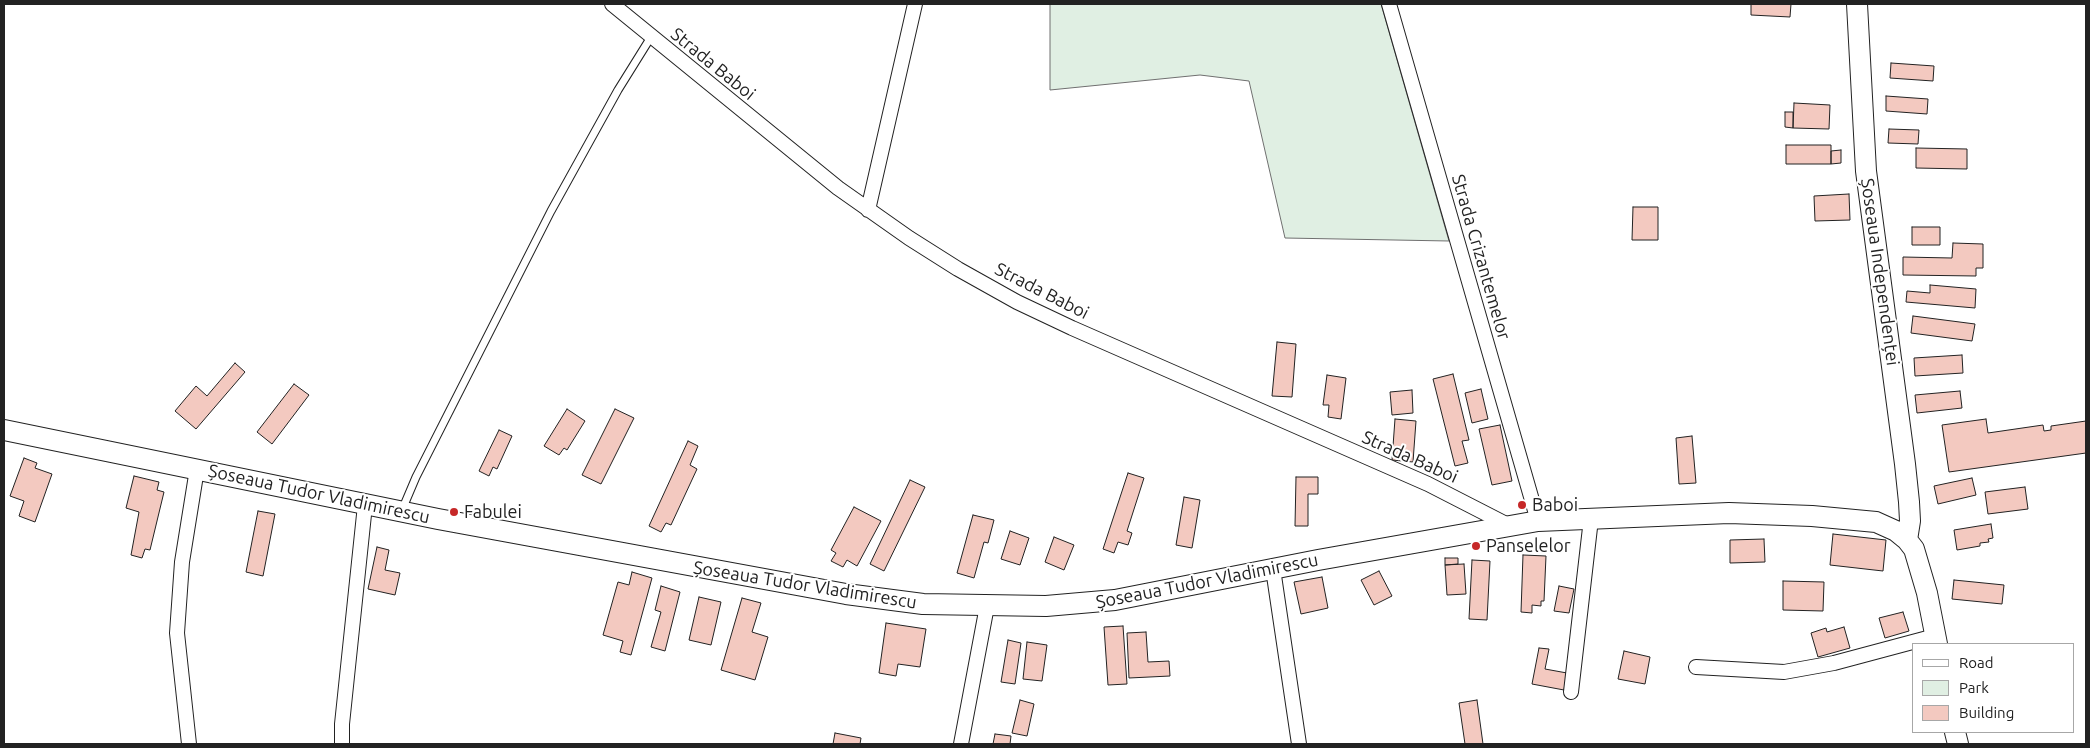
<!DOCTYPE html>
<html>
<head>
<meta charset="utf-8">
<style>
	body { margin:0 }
	#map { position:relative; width:2090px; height:748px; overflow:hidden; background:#fff; font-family:Ubuntu,sans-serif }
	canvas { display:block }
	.frame { position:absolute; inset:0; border:5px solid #222; pointer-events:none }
	.legend { position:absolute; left:1912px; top:643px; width:162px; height:90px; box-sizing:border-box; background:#fff; border:1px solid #a7a7a7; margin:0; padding:6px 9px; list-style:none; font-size:15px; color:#222 }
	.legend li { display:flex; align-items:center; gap:10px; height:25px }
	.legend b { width:25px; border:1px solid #a7a7a7 }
</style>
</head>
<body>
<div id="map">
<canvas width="2090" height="748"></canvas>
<div class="frame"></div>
<ul class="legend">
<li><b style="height:6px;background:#fff"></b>Road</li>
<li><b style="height:14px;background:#e0efe3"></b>Park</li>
<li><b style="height:14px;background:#f3c9c0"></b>Building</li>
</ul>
</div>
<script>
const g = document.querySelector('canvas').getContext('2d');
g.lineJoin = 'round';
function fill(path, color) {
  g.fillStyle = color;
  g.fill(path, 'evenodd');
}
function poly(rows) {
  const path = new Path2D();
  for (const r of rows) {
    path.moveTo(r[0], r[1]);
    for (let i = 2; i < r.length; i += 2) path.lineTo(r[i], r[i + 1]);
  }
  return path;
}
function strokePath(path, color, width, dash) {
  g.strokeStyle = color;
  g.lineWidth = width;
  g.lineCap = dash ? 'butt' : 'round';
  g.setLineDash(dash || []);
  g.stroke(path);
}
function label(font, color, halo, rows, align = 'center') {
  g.font = font + ' Ubuntu,sans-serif';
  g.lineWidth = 4;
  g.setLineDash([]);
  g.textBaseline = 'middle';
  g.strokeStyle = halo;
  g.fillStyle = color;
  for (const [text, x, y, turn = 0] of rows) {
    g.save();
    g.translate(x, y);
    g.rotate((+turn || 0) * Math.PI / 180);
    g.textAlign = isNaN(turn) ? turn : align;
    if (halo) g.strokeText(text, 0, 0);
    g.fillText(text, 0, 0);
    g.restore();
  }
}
const green = poly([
	[1050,4,1381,4,1449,241,1285,238,1249,81,1200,75,1050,90,1050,4]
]);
const building = poly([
	[1751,4,1791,4,1790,17,1751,15,1751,4],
	[1891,63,1934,66,1933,81,1890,78,1891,63],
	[1886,96,1928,99,1927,114,1886,111,1886,96],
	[1794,103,1830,105,1829,129,1793,128,1794,103],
	[1785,112,1793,112,1793,128,1785,127,1785,112],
	[1889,129,1919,130,1918,144,1888,143,1889,129],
	[1786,145,1831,145,1831,164,1786,164,1786,145],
	[1916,148,1967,149,1967,169,1916,168,1916,148],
	[1841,150,1841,163,1831,164,1831,151,1841,150],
	[1849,194,1850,220,1815,221,1814,196,1849,194],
	[1633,207,1658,207,1658,240,1632,240,1633,207],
	[1912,227,1940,227,1940,245,1912,245,1912,227],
	[1953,243,1983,244,1983,268,1976,268,1976,276,1903,275,1903,257,1952,258,1953,243],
	[1930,285,1976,289,1975,308,1906,302,1907,291,1930,293,1930,285],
	[1913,316,1975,324,1972,341,1911,333,1913,316],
	[1277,342,1296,344,1292,397,1272,396,1277,342],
	[1962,355,1963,373,1915,376,1914,358,1962,355],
	[235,363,245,372,196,429,175,411,196,386,207,396,235,363],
	[1453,374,1469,440,1462,441,1468,463,1455,466,1433,379,1453,374],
	[1327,375,1346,378,1341,419,1328,417,1329,405,1323,405,1327,375],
	[294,384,309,395,272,444,257,432,294,384],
	[1481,389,1488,419,1472,423,1465,393,1481,389],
	[1412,390,1413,413,1392,415,1390,392,1412,390],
	[1960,391,1962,408,1917,413,1915,395,1960,391],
	[567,409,585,421,567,450,564,448,559,455,544,446,567,409],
	[615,409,634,418,601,484,582,475,615,409],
	[1395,419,1416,421,1413,462,1392,460,1395,419],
	[1986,419,1988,433,2043,425,2044,431,2051,430,2051,426,2086,421,2086,453,1949,472,1942,425,1986,419],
	[1500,425,1512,481,1492,485,1479,429,1500,425],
	[499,430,512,436,497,469,493,467,489,476,479,471,499,430],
	[1692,436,1696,483,1679,484,1676,438,1692,436],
	[688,441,698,446,690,465,697,469,671,525,666,523,661,532,649,526,688,441],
	[24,458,37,463,35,468,52,474,35,522,19,516,24,501,10,496,24,458],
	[1128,473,1144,478,1127,531,1132,533,1128,545,1118,542,1114,553,1103,549,1128,473],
	[134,476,159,482,157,490,164,492,150,550,145,549,142,558,131,555,139,512,126,508,134,476],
	[1296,477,1318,477,1318,494,1308,494,1308,526,1295,526,1296,477],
	[1972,478,1976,495,1938,504,1934,486,1972,478],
	[910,480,925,487,884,571,870,564,910,480],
	[2025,487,2028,509,1988,514,1985,492,2025,487],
	[1184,497,1200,500,1192,548,1176,545,1184,497],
	[854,507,881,521,857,566,847,560,843,567,831,561,836,553,831,550,854,507],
	[258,511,275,514,263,576,246,572,258,511],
	[973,515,994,520,988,543,984,542,974,578,957,573,973,515],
	[1991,524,1993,538,1988,539,1989,542,1980,543,1980,546,1957,550,1954,530,1991,524],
	[1010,531,1029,538,1020,565,1001,559,1010,531],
	[1833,534,1886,540,1883,571,1830,565,1833,534],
	[1054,537,1074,545,1064,570,1045,562,1054,537],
	[1764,539,1765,562,1730,563,1730,540,1764,539],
	[377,547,389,550,385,570,400,573,395,595,368,589,377,547],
	[1523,555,1546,556,1544,601,1541,601,1541,606,1532,605,1532,613,1521,612,1523,555],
	[1445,558,1458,558,1458,564,1445,565,1445,558],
	[1472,560,1490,561,1487,620,1469,619,1472,560],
	[1464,564,1466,594,1447,595,1445,565,1464,564],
	[1379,571,1392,596,1374,605,1361,580,1379,571],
	[632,572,652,578,631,655,620,652,623,641,603,635,618,582,629,585,632,572],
	[1322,577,1328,608,1301,614,1294,582,1322,577],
	[1954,580,2004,585,2002,604,1952,599,1954,580],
	[1783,581,1824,582,1823,611,1783,610,1783,581],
	[661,586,680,592,665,651,651,647,661,612,655,610,661,586],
	[1559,586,1574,589,1569,613,1554,611,1559,586],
	[699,597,721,602,711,645,689,640,699,597],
	[742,598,761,603,752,632,768,637,755,680,721,670,742,598],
	[1903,612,1909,631,1885,638,1879,618,1903,612],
	[886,623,926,629,920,667,898,664,896,676,879,673,886,623],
	[1123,626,1127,684,1108,685,1104,627,1123,626],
	[1844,627,1850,648,1818,657,1811,633,1826,628,1827,632,1844,627],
	[1146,632,1148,662,1169,661,1170,676,1129,678,1127,633,1146,632],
	[1008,640,1021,643,1015,684,1001,682,1008,640],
	[1027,642,1047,645,1042,681,1023,679,1027,642],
	[1539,648,1549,649,1545,669,1567,673,1564,690,1532,684,1539,648],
	[1624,651,1650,657,1645,684,1618,679,1624,651],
	[1020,700,1034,704,1027,736,1012,733,1020,700],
	[1477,700,1483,744,1465,744,1459,703,1477,700],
	[835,733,861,738,860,744,833,744,835,733],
	[995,734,1011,736,1010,744,993,744,995,734]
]);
const lane = poly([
	[402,510,416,477,551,211,618,90,651,37]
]);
const street = poly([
	[612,4,838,188,909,238,958,269,1017,302,1072,328,1428,484,1508,525],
	[1389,4,1538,521],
	[868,210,915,4],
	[1273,569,1299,744],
	[1696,667,1784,672,1834,663,1935,636],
	[1571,692,1591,519],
	[189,744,177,633,182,562,197,469],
	[342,744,342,724,365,505],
	[961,744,987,606]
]);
const secondary = poly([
	[1857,4,1866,171,1905,464,1909,502,1910,521,1907,540],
	[4,430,438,519,846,594,923,604,1046,606,1115,600,1318,560,1538,521,1729,513,1812,516,1876,522,1896,531,1907,540,1914,549,1927,593,1937,644],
	[1955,732,1958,744]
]);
const markers = [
	[1522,505,5,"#c62828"],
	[454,512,5,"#c62828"],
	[1476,546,5,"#c62828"]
];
const streetNames = [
	["Strada Baboi",713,64,39],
	["Strada Crizantemelor",1481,257,74],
	["Șoseaua Independenței",1880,272,82],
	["Strada Baboi",1042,291,27],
	["Strada Baboi",1410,457,24],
	["Șoseaua Tudor Vladimirescu",319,494,12],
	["Șoseaua Tudor Vladimirescu",1207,581,-11],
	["Șoseaua Tudor Vladimirescu",805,585,9]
];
const poiNames = [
	["Baboi",1532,505],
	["Fabulei",464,512],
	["Panselelor",1486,546]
];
fill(green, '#e0efe3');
strokePath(green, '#6f6f6f', 1);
fill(building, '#f3c9c0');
strokePath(building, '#222', 1);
strokePath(lane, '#222', 9);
strokePath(street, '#222', 16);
strokePath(secondary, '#222', 22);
strokePath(lane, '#fff', 7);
strokePath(street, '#fff', 14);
strokePath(secondary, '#fff', 20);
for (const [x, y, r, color] of markers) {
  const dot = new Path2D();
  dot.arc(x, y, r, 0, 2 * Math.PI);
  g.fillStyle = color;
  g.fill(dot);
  strokePath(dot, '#fff', 2);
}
label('18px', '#222', '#fff', streetNames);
label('18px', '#222', '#fff', poiNames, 'left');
</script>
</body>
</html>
